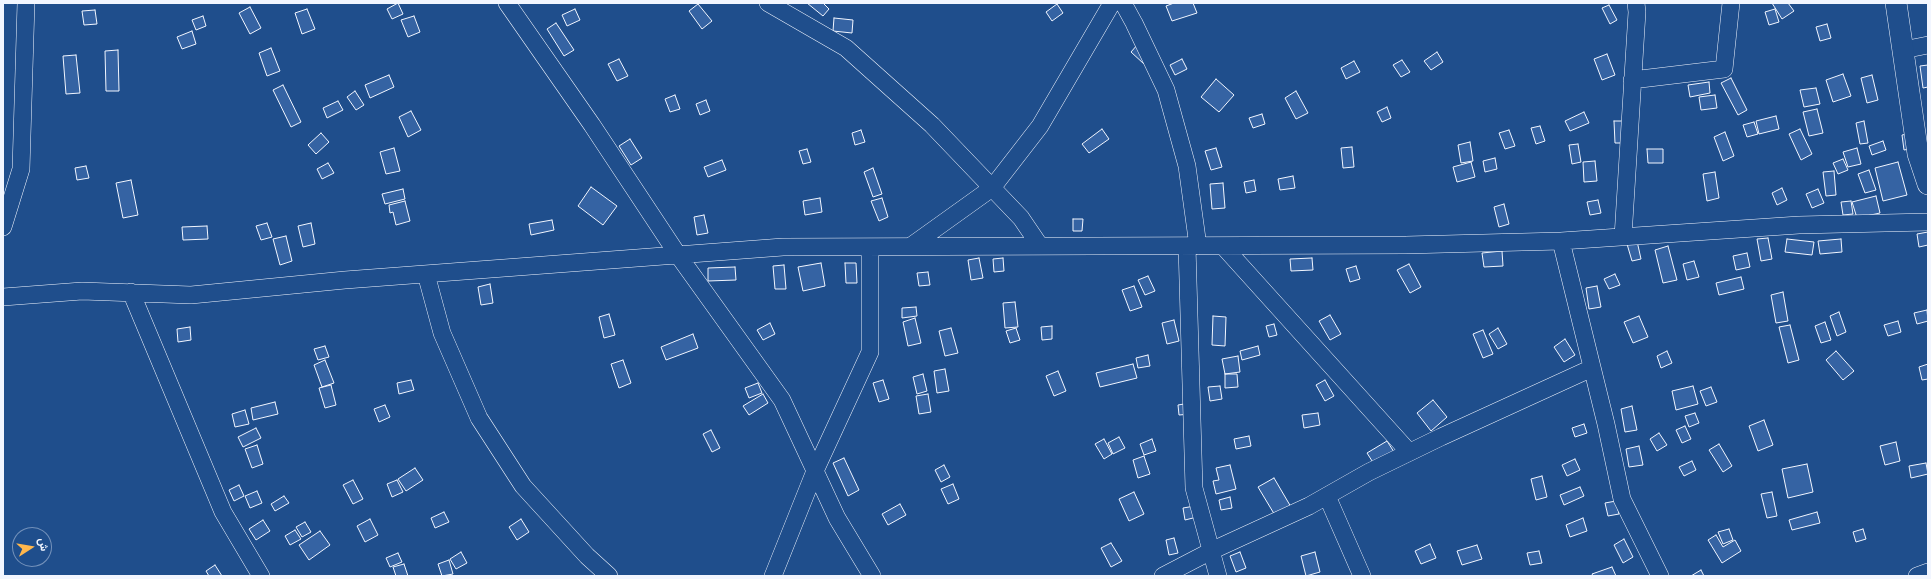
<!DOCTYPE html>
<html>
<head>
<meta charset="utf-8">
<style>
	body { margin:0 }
	#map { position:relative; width:1931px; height:579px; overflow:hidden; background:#1f4e8c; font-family:"Nunito Sans",Vazirmatn,sans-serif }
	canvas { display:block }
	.frame { position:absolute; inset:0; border:4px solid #f2f6ff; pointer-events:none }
	.north { position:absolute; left:12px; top:527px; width:40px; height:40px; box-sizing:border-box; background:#1f4e8c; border:1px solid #7391ba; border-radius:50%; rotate:78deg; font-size:11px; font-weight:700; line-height:16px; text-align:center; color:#f2f6ff }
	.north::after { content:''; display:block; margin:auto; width:14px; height:18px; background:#ffb74d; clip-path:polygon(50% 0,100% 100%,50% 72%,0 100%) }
</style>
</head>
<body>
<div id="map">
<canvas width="1931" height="579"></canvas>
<div class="frame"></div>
<div class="north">ش</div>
</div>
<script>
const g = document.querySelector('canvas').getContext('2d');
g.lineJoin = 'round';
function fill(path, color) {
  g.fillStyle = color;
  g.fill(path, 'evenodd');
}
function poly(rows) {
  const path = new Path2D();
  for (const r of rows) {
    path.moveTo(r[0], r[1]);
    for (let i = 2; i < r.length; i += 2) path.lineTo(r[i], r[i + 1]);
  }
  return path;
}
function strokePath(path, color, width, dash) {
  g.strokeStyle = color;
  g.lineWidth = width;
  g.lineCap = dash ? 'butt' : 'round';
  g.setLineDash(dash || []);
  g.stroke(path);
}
const building = poly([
	[398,3,403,14,392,19,387,9,398,3],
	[807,3,823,3,829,9,823,16,807,3],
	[1174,3,1193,3,1197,13,1172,21,1166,6,1174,3],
	[1772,3,1788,3,1794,11,1782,19,1772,3],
	[698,4,712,21,702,29,689,11,698,4],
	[1057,4,1063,13,1052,21,1046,12,1057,4],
	[1609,5,1617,20,1610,24,1602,8,1609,5],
	[250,7,261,28,250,34,239,13,250,7],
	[307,9,315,29,302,34,295,13,307,9],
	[575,9,580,20,567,26,562,15,575,9],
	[1775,9,1779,22,1769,25,1765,12,1775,9],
	[95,10,97,24,84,25,82,11,95,10],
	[203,16,206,26,196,30,192,20,203,16],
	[414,16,420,32,408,37,401,20,414,16],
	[834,18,853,20,852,33,833,31,834,18],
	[556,23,574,50,564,56,547,29,556,23],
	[1827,24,1831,38,1820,41,1816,27,1827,24],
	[192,31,196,44,182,49,177,37,192,31],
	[1138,44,1151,56,1144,64,1131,52,1138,44],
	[271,48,280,71,267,76,259,53,271,48],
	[118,50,119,91,106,91,105,51,118,50],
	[1437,52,1443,62,1431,70,1424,61,1437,52],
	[1607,54,1615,75,1602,80,1594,59,1607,54],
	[76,55,80,93,66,94,63,56,76,55],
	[619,59,628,76,617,81,608,64,619,59],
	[1182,59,1187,69,1175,75,1170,65,1182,59],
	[1402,60,1410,72,1401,77,1393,65,1402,60],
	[1354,61,1360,72,1346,79,1341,68,1354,61],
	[1928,65,1928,87,1923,88,1920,66,1928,65],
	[1843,74,1851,96,1833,102,1826,80,1843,74],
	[389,75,394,87,370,98,365,85,389,75],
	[1872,75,1878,100,1867,103,1861,78,1872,75],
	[1731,78,1747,110,1738,115,1721,83,1731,78],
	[1216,79,1234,95,1219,112,1201,97,1216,79],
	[1709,82,1710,93,1690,97,1688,85,1709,82],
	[283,85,301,122,291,127,273,90,283,85],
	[1816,88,1820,104,1804,107,1800,90,1816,88],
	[355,91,364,105,356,110,347,97,355,91],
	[1296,91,1308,113,1296,119,1285,98,1296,91],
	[675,95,680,109,670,112,665,99,675,95],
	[1715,95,1717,108,1701,110,1699,97,1715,95],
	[706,100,710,111,700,115,696,104,706,100],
	[338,101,343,110,327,118,323,108,338,101],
	[1387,107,1391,118,1382,122,1377,112,1387,107],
	[1817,109,1823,133,1809,136,1803,112,1817,109],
	[411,111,421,130,408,137,399,117,411,111],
	[1584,112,1589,123,1570,131,1565,121,1584,112],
	[1262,114,1265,124,1253,128,1249,118,1262,114],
	[1776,116,1779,129,1759,134,1756,121,1776,116],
	[1614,121,1626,121,1626,143,1615,143,1614,121],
	[1864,121,1868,143,1860,144,1856,123,1864,121],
	[1754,122,1758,134,1747,137,1743,125,1754,122],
	[1540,126,1545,141,1536,144,1531,128,1540,126],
	[1102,129,1109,139,1089,153,1082,144,1102,129],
	[1800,129,1812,154,1801,160,1789,134,1800,129],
	[861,130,865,142,855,145,852,133,861,130],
	[1509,130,1515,146,1505,149,1499,133,1509,130],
	[1725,132,1734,156,1723,161,1714,137,1725,132],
	[321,133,329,142,316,154,308,145,321,133],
	[1913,133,1915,148,1904,150,1902,135,1913,133],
	[630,139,642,158,631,165,619,146,630,139],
	[1883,141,1886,150,1872,155,1869,146,1883,141],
	[1470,142,1473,161,1461,163,1458,145,1470,142],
	[1578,144,1581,162,1572,164,1569,145,1578,144],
	[1352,147,1354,167,1343,168,1341,148,1352,147],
	[394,148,400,171,386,174,380,152,394,148],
	[1216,148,1222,167,1211,170,1205,151,1216,148],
	[1857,148,1861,164,1848,167,1843,152,1857,148],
	[807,149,811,162,803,164,799,151,807,149],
	[1647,149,1663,149,1663,163,1648,163,1647,149],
	[1495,158,1497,169,1485,172,1483,161,1495,158],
	[1843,159,1848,170,1838,174,1833,163,1843,159],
	[722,160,726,170,708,177,704,167,722,160],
	[1595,161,1597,181,1584,182,1583,162,1595,161],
	[1471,162,1475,177,1457,182,1453,167,1471,162],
	[1898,162,1907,195,1883,201,1875,168,1898,162],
	[328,163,334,173,322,179,317,169,328,163],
	[86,166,89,178,77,180,75,168,86,166],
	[873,168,882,194,873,197,864,172,873,168],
	[1869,170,1876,190,1865,193,1858,174,1869,170],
	[1834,171,1836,195,1826,196,1823,172,1834,171],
	[1715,172,1719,198,1707,201,1703,174,1715,172],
	[1293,176,1295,188,1280,190,1278,179,1293,176],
	[131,180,138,215,123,218,116,183,131,180],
	[1254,180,1256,191,1246,193,1244,182,1254,180],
	[1223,183,1225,208,1212,209,1210,184,1223,183],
	[591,187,617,206,603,225,578,206,591,187],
	[1782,188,1787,200,1777,205,1772,193,1782,188],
	[403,189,405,199,385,204,382,194,403,189],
	[1818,189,1824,203,1812,208,1806,194,1818,189],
	[1876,196,1880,213,1857,218,1852,202,1876,196],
	[820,198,822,212,805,215,803,201,820,198],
	[882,198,888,217,879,221,871,201,882,198],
	[1598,200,1601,213,1590,215,1587,202,1598,200],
	[405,201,410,221,396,225,393,212,390,213,389,205,405,201],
	[1851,201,1853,214,1843,215,1841,202,1851,201],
	[1504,204,1509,224,1499,227,1494,207,1504,204],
	[704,215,708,233,697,235,694,217,704,215],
	[1073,219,1083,219,1082,231,1073,231,1073,219],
	[552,220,554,230,531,235,529,224,552,220],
	[267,223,272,237,261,240,256,226,267,223],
	[311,223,315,244,303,247,298,226,311,223],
	[207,226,208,239,183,240,182,227,207,226],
	[1928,232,1928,245,1919,247,1917,234,1928,232],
	[286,236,292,261,280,265,273,239,286,236],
	[1768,238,1772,259,1761,261,1757,239,1768,238],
	[1787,239,1814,242,1812,255,1785,252,1787,239],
	[1841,239,1842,252,1820,254,1818,241,1841,239],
	[1637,241,1641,259,1632,261,1627,244,1637,241],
	[1668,246,1677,280,1663,283,1655,250,1668,246],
	[1502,251,1503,266,1484,267,1482,253,1502,251],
	[1747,253,1750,267,1736,270,1733,256,1747,253],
	[979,258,983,278,971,280,968,260,979,258],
	[1003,258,1004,271,994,272,993,259,1003,258],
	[1312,258,1313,270,1291,271,1290,259,1312,258],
	[1694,261,1699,277,1687,280,1683,264,1694,261],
	[821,263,825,286,803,291,798,267,821,263],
	[845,263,856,263,857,283,846,283,845,263],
	[1409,264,1421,287,1410,293,1397,270,1409,264],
	[784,265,786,289,775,289,773,266,784,265],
	[1356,266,1360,279,1350,282,1346,269,1356,266],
	[735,267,736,280,708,281,708,268,735,267],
	[928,272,930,285,919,286,917,273,928,272],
	[1615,274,1620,285,1609,289,1604,279,1615,274],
	[1148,276,1155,291,1145,295,1138,280,1148,276],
	[1741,277,1744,289,1719,295,1716,283,1741,277],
	[490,284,493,303,481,305,478,287,490,284],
	[1134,286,1142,307,1130,311,1122,290,1134,286],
	[1597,286,1601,307,1589,309,1586,288,1597,286],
	[1783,292,1788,321,1776,323,1771,295,1783,292],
	[1015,302,1018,327,1005,328,1003,303,1015,302],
	[916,307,917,316,902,318,902,308,916,307],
	[1927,310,1928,321,1917,324,1914,313,1927,310],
	[1839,312,1846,332,1837,336,1830,316,1839,312],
	[609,314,615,335,604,338,599,317,609,314],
	[1330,315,1341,334,1330,340,1319,321,1330,315],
	[1213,316,1226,317,1225,346,1212,345,1213,316],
	[1639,316,1648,337,1633,343,1624,322,1639,316],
	[915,318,921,343,908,346,903,322,915,318],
	[1174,320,1179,341,1167,344,1162,323,1174,320],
	[1898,321,1901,332,1888,336,1884,325,1898,321],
	[1825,322,1831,340,1821,343,1815,326,1825,322],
	[770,323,775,334,763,340,757,330,770,323],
	[1274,324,1277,335,1269,337,1266,326,1274,324],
	[1790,325,1799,360,1788,363,1779,327,1790,325],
	[1052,326,1052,339,1042,340,1041,327,1052,326],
	[190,327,191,340,178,342,177,329,190,327],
	[951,328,958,353,945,356,939,331,951,328],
	[1016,328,1020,340,1010,343,1006,331,1016,328],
	[1498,328,1507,344,1498,349,1489,334,1498,328],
	[1483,330,1493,354,1483,358,1473,334,1483,330],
	[693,334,698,348,666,360,661,347,693,334],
	[1565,339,1575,355,1564,362,1554,347,1565,339],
	[325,346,329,357,318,360,314,349,325,346],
	[1258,346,1260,355,1242,360,1240,351,1258,346],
	[1667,351,1672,363,1661,368,1657,356,1667,351],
	[1836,351,1854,371,1843,380,1826,360,1836,351],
	[1148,355,1150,366,1138,368,1136,358,1148,355],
	[1238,356,1240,372,1225,374,1222,359,1238,356],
	[325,360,334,383,322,387,314,365,325,360],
	[623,360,631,383,619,388,611,364,623,360],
	[1133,364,1137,378,1100,387,1096,373,1133,364],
	[1928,364,1928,379,1922,380,1919,367,1928,364],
	[945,369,949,391,937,393,934,371,945,369],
	[1058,371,1066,391,1054,396,1046,376,1058,371],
	[923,374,927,391,917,394,913,377,923,374],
	[1225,374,1237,374,1238,387,1225,388,1225,374],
	[411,380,414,390,399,394,397,383,411,380],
	[883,380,889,399,879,402,873,383,883,380],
	[1325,380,1334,396,1325,401,1316,385,1325,380],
	[758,383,762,393,749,398,745,388,758,383],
	[331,385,336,405,325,408,319,388,331,385],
	[1220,386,1222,399,1210,401,1208,387,1220,386],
	[1693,386,1698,404,1676,410,1672,391,1693,386],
	[1711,387,1717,402,1706,406,1700,391,1711,387],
	[763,394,768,403,749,415,743,406,763,394],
	[928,394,931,412,919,414,916,396,928,394],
	[1433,400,1447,417,1431,431,1417,413,1433,400],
	[275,402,278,414,253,420,251,408,275,402],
	[1190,403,1191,414,1179,415,1178,405,1190,403],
	[385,405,390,417,379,422,374,409,385,405],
	[1632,406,1637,430,1625,432,1621,409,1632,406],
	[245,410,249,424,235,427,232,414,245,410],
	[1318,413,1320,425,1304,428,1302,415,1318,413],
	[1695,413,1699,423,1689,427,1685,416,1695,413],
	[1764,420,1773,445,1758,451,1749,426,1764,420],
	[1584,424,1587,433,1575,437,1572,428,1584,424],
	[1685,426,1691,439,1682,443,1676,430,1685,426],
	[256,428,261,438,243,447,238,437,256,428],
	[711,430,720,448,712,452,703,434,711,430],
	[1659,433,1667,445,1657,451,1650,439,1659,433],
	[1249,436,1251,446,1236,449,1234,439,1249,436],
	[1119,437,1125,448,1113,454,1108,443,1119,437],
	[1104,439,1112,454,1104,459,1095,444,1104,439],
	[1152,439,1156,451,1144,455,1140,444,1152,439],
	[1387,441,1394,452,1374,464,1367,453,1387,441],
	[1896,442,1900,461,1885,465,1880,446,1896,442],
	[1719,444,1732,466,1723,472,1709,450,1719,444],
	[257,445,263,464,252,468,245,449,257,445],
	[1639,446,1643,465,1629,467,1626,449,1639,446],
	[1144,456,1150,474,1138,478,1133,460,1144,456],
	[844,458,859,490,848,496,833,463,844,458],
	[1575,459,1580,470,1567,476,1562,465,1575,459],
	[1692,461,1696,470,1684,476,1679,467,1692,461],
	[1926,463,1928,474,1911,478,1909,466,1926,463],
	[1807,464,1813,492,1788,498,1782,469,1807,464],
	[944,465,950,477,941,482,935,470,944,465],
	[1230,465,1236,489,1216,494,1213,481,1219,480,1216,468,1230,465],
	[415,468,423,480,406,491,398,479,415,468],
	[1542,476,1547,497,1536,500,1531,479,1542,476],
	[1274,478,1291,507,1276,517,1258,487,1274,478],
	[353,480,363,499,353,504,343,485,353,480],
	[397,480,403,492,392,497,387,484,397,480],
	[953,484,959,499,948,504,941,489,953,484],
	[239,485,244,496,234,501,229,490,239,485],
	[1580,487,1584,496,1564,505,1560,495,1580,487],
	[257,491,262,503,250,508,245,496,257,491],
	[1134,492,1144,514,1129,521,1119,499,1134,492],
	[1772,492,1777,516,1767,518,1761,494,1772,492],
	[284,496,289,503,275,511,271,504,284,496],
	[1230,497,1232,508,1221,510,1219,500,1230,497],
	[1616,501,1619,514,1608,516,1605,503,1616,501],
	[900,504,906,515,888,525,882,514,900,504],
	[1195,506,1197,517,1185,520,1183,508,1195,506],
	[444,512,449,522,435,528,431,518,444,512],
	[1817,512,1820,523,1792,530,1789,520,1817,512],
	[1583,518,1587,531,1570,537,1566,525,1583,518],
	[370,519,378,535,365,542,357,526,370,519],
	[521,519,529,532,517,540,509,527,521,519],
	[263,520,270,531,256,540,249,529,263,520],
	[305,522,311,532,302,537,296,527,305,522],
	[1729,529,1733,540,1723,544,1718,532,1729,529],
	[1863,529,1866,539,1856,542,1853,532,1863,529],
	[295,530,301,539,290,545,285,536,295,530],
	[320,531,330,545,309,560,299,545,320,531],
	[1716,535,1723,547,1735,540,1741,551,1722,563,1708,540,1716,535],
	[1174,538,1178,553,1169,555,1166,540,1174,538],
	[1624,539,1633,557,1623,563,1614,545,1624,539],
	[1111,543,1122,561,1111,567,1101,548,1111,543],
	[1430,544,1436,558,1421,564,1415,551,1430,544],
	[1477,545,1482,559,1462,565,1457,551,1477,545],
	[1539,551,1542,563,1530,565,1527,553,1539,551],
	[461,552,467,563,456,569,450,559,461,552],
	[1240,552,1246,568,1236,572,1230,556,1240,552],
	[1315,552,1320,572,1306,576,1301,556,1315,552],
	[398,553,402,562,390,567,386,558,398,553],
	[449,560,453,574,442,576,438,564,449,560],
	[404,564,408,576,396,576,393,567,404,564],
	[215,565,222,576,209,576,206,571,215,565],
	[1612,567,1616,576,1593,576,1592,574,1612,567],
	[1701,570,1704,576,1691,576,1701,570]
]);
const minor = poly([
	[507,3,592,125,678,255,782,400,837,518,872,576],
	[768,3,846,48,932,125,1021,218,1040,246],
	[1123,3,1134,23,1166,90,1187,166,1198,246],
	[1903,50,1928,45],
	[1632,80,1724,69,1731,3],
	[3,227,21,169,26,3],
	[1623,237,1637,12,1636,3],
	[1561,241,1606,424,1622,499,1660,576],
	[911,246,992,188,1040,126,1112,3],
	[1187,246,1194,488,1218,576],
	[1223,246,1409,452],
	[426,274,442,333,479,418,523,486,587,556,609,576],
	[131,292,223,512,261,576],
	[3,297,82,291,191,295,345,280,783,247,1406,245,1561,241,1799,225,1928,222],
	[1327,496,1362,576],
	[773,576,815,471,870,352,870,247],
	[1163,576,1211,551,1309,506,1369,472,1441,437,1592,368],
	[1917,576,1928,572]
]);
const tertiary = poly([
	[1896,3,1918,154,1928,184]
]);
fill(building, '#3563a3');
strokePath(building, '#f2f6ff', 1);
strokePath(minor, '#f2f6ff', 18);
strokePath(tertiary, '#f2f6ff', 22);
strokePath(minor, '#1f4e8c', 17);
strokePath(tertiary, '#1f4e8c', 21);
</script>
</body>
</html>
